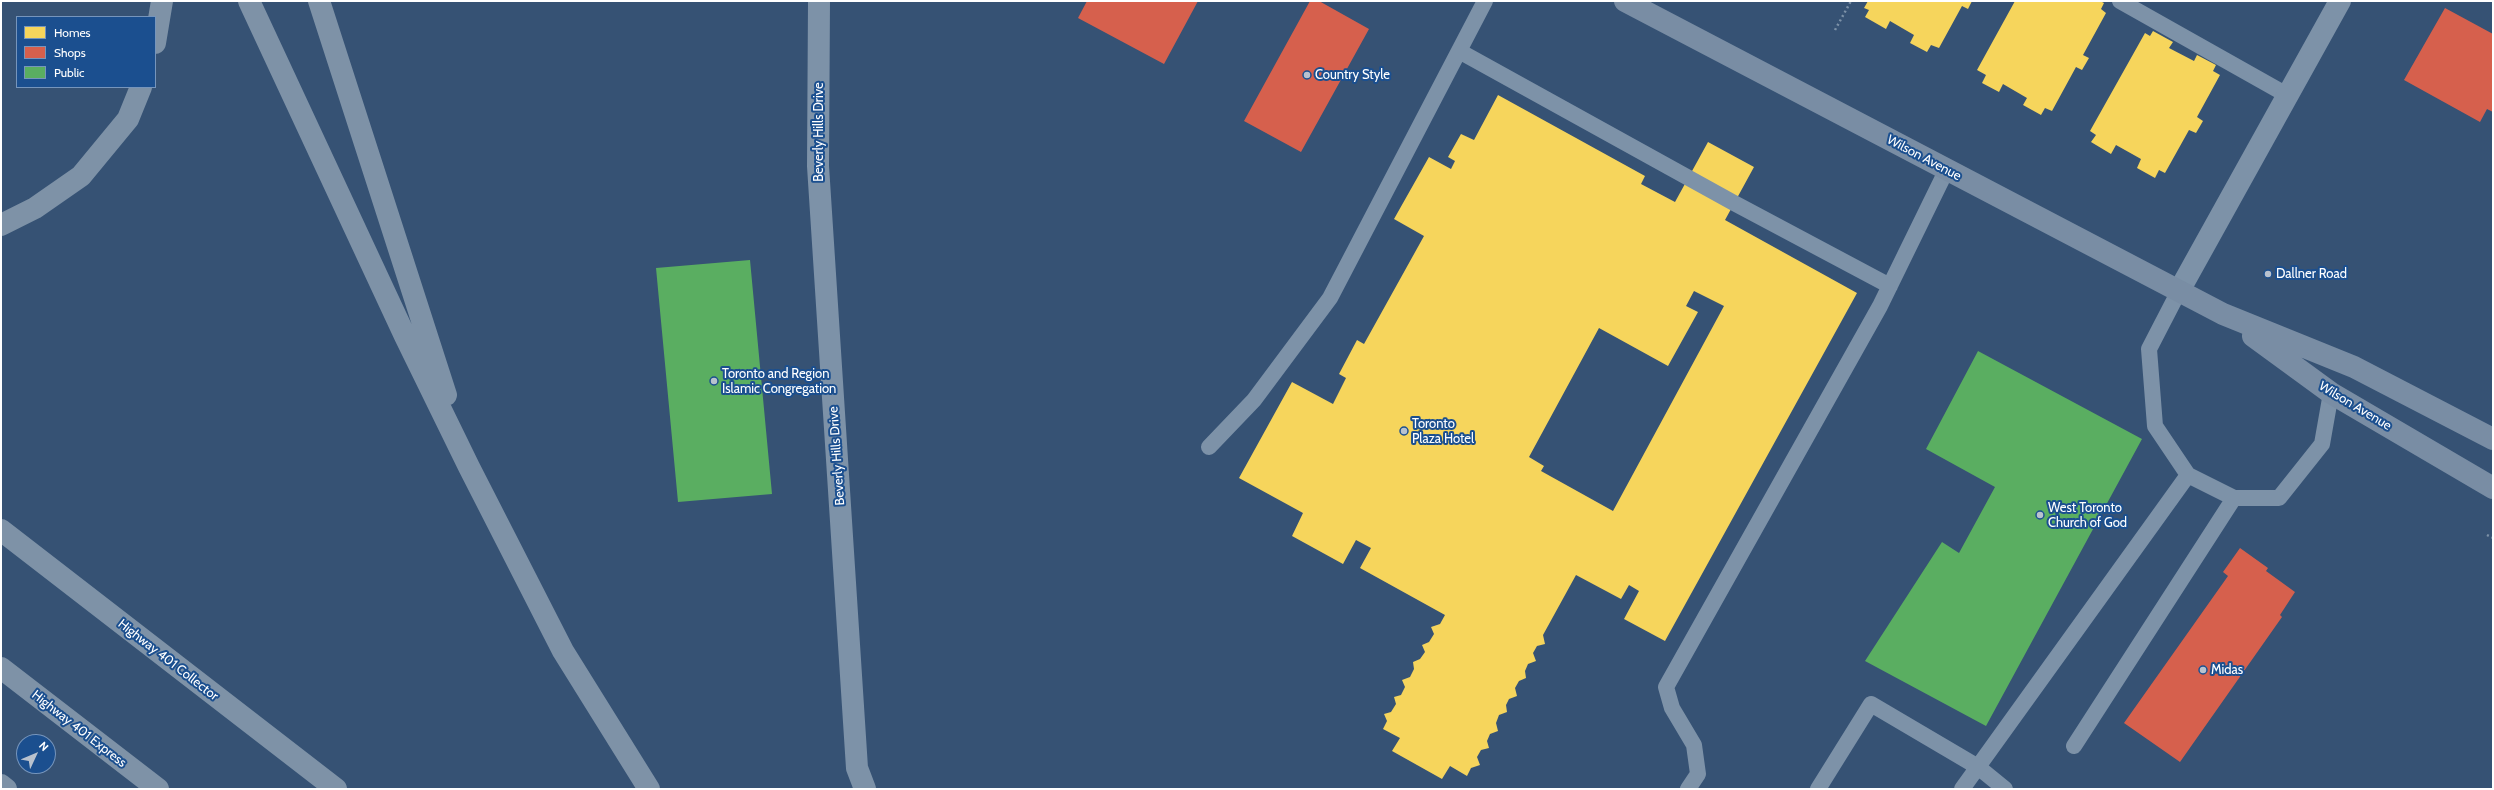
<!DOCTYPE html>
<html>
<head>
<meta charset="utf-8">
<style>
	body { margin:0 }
	#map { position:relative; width:2494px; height:790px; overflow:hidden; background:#365274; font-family:Cabin,sans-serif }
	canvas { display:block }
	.frame { position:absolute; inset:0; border:2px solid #fff; pointer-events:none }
	.legend { position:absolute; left:16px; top:16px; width:140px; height:72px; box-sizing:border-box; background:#1b4f8f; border:1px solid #7695bc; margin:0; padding:5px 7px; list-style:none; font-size:12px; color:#fff }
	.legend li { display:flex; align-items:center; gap:8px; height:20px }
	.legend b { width:20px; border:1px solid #7695bc }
	.north { position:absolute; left:16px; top:734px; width:40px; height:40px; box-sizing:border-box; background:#1b4f8f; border:1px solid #7695bc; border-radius:50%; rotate:46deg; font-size:11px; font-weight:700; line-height:16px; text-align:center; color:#fff }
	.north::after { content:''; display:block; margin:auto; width:14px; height:18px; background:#b9c2ce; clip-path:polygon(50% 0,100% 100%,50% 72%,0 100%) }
</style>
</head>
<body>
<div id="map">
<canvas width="2494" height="790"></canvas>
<div class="frame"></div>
<ul class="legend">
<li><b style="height:11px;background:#f6d55c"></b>Homes</li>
<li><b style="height:11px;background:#d6604d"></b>Shops</li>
<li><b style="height:11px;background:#5aae61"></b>Public</li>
</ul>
<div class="north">N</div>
</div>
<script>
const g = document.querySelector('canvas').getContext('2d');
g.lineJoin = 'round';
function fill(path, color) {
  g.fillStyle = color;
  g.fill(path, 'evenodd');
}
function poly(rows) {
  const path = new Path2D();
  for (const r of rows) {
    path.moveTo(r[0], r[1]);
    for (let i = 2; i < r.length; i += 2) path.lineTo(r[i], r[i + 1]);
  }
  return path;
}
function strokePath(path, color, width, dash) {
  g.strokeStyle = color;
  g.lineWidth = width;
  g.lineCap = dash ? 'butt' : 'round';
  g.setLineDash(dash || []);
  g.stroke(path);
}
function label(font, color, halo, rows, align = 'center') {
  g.font = font + ' Cabin,sans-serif';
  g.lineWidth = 4;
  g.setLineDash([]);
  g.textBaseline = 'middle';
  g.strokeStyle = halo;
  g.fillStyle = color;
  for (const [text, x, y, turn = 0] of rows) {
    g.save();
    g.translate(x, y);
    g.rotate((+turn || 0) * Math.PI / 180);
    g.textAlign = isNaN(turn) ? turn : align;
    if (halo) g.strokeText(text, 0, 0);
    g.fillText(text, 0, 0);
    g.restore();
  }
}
const homes = poly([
	[1868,1,1972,1,1968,9,1962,6,1939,48,1931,45,1927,52,1910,43,1914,35,1890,21,1886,29,1865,17,1869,10,1864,8],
	[2015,1,2100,1,2104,3,2101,9,2106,13,2083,55,2089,58,2082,70,2076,67,2052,111,2045,108,2041,115,2023,105,2027,98,2003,84,1999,92,1982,83,1986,75,1977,70],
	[2153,31,2173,42,2169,48,2194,61,2197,55,2216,65,2213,71,2220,75,2197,117,2203,121,2196,133,2189,130,2165,173,2159,170,2155,178,2137,168,2141,159,2116,145,2111,154,2091,142,2096,135,2090,131,2145,33,2150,36],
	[1498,95,1645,176,1641,184,1675,202,1708,142,1754,167,1725,220,1857,293,1665,641,1624,619,1639,591,1629,585,1621,599,1576,575,1543,635,1545,644,1537,646,1533,653,1536,661,1528,664,1525,671,1526,678,1519,681,1515,688,1517,696,1509,699,1506,705,1507,712,1499,715,1496,723,1498,731,1490,734,1487,741,1489,748,1481,750,1477,757,1480,765,1471,768,1467,776,1450,766,1442,779,1392,751,1400,738,1383,729,1387,721,1384,714,1391,712,1396,704,1394,697,1401,695,1405,687,1402,680,1410,677,1414,669,1413,662,1420,659,1425,652,1422,645,1429,642,1434,634,1431,627,1440,624,1445,615,1360,568,1371,548,1356,540,1343,564,1292,536,1303,513,1239,478,1292,382,1333,404,1346,378,1339,374,1357,340,1364,344,1424,236,1394,219,1429,157,1451,169,1455,161,1448,157,1461,134,1474,140],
	[1694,291,1724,306,1613,511,1541,471,1544,466,1529,457,1599,328,1668,366,1698,312,1686,306]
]);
const shops = poly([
	[1087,1,1198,1,1164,64,1078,18],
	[1310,1,1319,1,1369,29,1301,152,1244,121],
	[2445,8,2493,34,2493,112,2487,109,2480,122,2404,80],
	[2240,548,2268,568,2266,571,2295,592,2280,615,2282,617,2180,762,2124,723,2228,576,2223,572]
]);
const public = poly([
	[750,260,772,494,678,502,656,268],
	[1978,351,2142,439,1986,726,1865,661,1942,542,1959,553,1995,487,1926,449]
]);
const path = poly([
	[1835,30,1851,1],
	[2487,535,2493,538]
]);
const lane = poly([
	[2120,1,2287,95],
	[1459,51,1734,203,1890,286],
	[1209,447,1254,400,1330,298,1485,1],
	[2234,498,2279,498,2322,444,2331,393],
	[2074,746,2234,498,2188,475,2155,426,2149,349,2179,291],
	[1688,789,1698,774,1694,745,1672,708,1666,687,1880,306,1947,169],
	[1818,789,1871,704,1978,767,2005,789],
	[1962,789,2188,475]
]);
const street = poly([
	[819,1,818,166,857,768,865,789],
	[2179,291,2340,1]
]);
const secondary = poly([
	[1625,1,2223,314,2354,367,2493,439],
	[2253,336,2331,393,2493,488]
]);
const highway = poly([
	[249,1,405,336,469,467,563,651,649,789],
	[319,1,446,395],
	[155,43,162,1],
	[1,225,35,208,81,176,128,119,141,87],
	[1,530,336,789],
	[1,668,158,789],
	[1,785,6,789]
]);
const markers = [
	[1307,75,4,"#b9c2ce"],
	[2268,274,4,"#b9c2ce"],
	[714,381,4,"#b9c2ce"],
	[1404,431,4,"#b9c2ce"],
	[2040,515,4,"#b9c2ce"],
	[2203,670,4,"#b9c2ce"]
];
const poiNames = [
	["Country Style",1315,75],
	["Dallner Road",2276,274],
	["Toronto and Region",722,374],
	["Islamic Congregation",722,389],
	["Toronto",1412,424],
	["Plaza Hotel",1412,439],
	["West Toronto",2048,508],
	["Church of God",2048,523],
	["Midas",2211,670]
];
const streetNames = [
	["Beverly Hills Drive",819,132,-90],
	["Wilson Avenue",1924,158,28],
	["Wilson Avenue",2355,406,31],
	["Beverly Hills Drive",837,456,-94],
	["Highway 401 Collector",168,660,38],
	["Highway 401 Express",79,729,38]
];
fill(homes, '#f6d55c');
fill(shops, '#d6604d');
fill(public, '#5aae61');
strokePath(path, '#7d92a8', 2.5, [2, 3]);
strokePath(lane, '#7d92a8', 16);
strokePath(street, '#7d92a8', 22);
strokePath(secondary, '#798da4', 22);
strokePath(highway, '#7e92a7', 22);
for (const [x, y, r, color] of markers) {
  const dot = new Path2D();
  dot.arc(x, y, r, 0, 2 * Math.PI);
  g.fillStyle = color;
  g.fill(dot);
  strokePath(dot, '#1b4f8f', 1.5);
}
label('13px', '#fff', '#1b4f8f', poiNames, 'left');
label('13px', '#fff', '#1b4f8f', streetNames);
</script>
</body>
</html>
